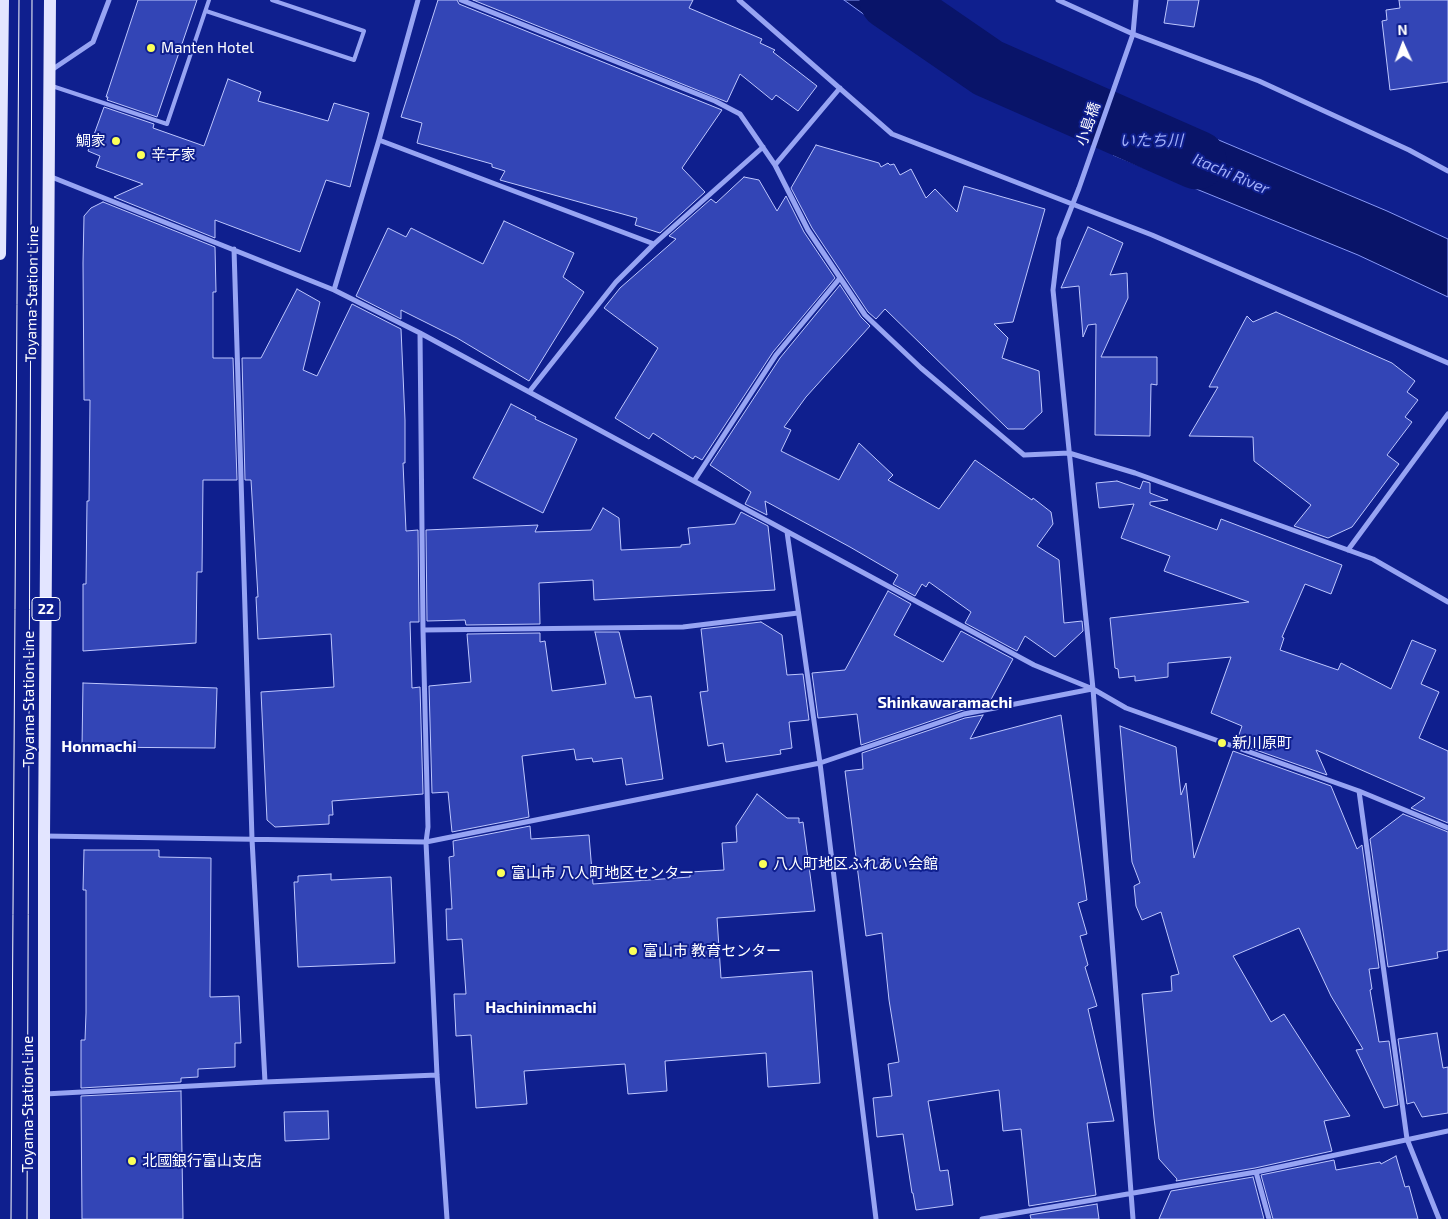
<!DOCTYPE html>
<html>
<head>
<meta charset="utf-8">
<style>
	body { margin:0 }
	#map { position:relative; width:1448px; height:1219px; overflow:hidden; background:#0f1f8e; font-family:"Exo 2",sans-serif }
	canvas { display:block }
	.north { position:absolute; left:1378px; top:20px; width:50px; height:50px; -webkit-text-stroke:4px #0f1f8e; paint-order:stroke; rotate:358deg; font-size:14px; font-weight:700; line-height:20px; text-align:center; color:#fff }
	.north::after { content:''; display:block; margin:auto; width:18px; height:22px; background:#fff; clip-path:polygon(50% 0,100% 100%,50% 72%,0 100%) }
</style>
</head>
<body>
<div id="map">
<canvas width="1448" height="1219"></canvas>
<div class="north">N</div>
</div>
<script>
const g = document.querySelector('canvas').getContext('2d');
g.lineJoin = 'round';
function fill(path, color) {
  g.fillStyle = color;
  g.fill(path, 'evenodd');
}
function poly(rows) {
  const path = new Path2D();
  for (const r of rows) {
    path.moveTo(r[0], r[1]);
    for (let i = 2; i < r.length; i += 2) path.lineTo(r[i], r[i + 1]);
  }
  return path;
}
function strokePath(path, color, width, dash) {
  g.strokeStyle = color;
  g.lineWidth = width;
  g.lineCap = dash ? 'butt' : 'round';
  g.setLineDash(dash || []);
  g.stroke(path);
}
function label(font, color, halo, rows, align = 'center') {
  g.font = font + ' "Exo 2","Noto Sans JP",sans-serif';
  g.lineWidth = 4;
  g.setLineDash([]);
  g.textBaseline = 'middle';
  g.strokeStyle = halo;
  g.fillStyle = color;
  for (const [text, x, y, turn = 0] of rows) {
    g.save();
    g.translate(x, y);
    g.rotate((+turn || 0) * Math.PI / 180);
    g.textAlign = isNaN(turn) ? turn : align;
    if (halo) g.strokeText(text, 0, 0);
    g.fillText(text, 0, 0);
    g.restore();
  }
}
const water = poly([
	[844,0,931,0,993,40,1042,67,1088,87,1071,135,999,103,919,54,844,0],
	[1131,103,1387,211,1448,239,1448,297,1358,255,1113,155,1131,103]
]);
const river = poly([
	[889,0,988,68,1197,160]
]);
const building = poly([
	[138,0,197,0,157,117,107,100,108,97,106,97,138,0],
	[438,0,457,0,459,4,722,110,682,168,705,192,660,233,635,225,637,218,500,180,505,171,492,167,492,164,417,143,422,123,401,117,438,0],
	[473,0,693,0,689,8,762,39,760,43,775,50,773,52,817,86,798,111,776,95,772,100,740,74,727,102,473,0],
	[1168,0,1199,0,1194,27,1164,23,1168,0],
	[1399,0,1448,0,1448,82,1390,90,1382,21,1387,20,1386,10,1400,8,1399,0],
	[228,79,261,92,258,101,328,121,334,103,369,113,350,187,326,180,300,252,215,220,215,238,114,197,143,184,96,167,100,156,88,151,104,107,154,124,153,128,204,146,228,79],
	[816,145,879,163,881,167,888,163,890,165,894,164,900,175,911,169,926,198,935,189,957,212,964,186,1045,209,1013,322,994,324,1008,338,1002,358,1039,371,1042,412,1024,429,1008,429,885,309,876,319,868,312,812,228,791,188,816,145],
	[744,177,759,180,777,211,786,196,804,232,835,278,773,352,702,460,695,456,693,459,653,433,649,439,615,418,658,348,604,308,620,288,676,239,669,236,711,199,716,203,744,177],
	[103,202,215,247,216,292,213,292,213,358,233,358,237,480,203,480,202,572,197,572,196,643,83,651,83,584,86,584,87,501,89,501,90,400,84,400,83,263,84,216,91,208,103,202],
	[504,221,574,253,563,277,584,292,529,381,457,338,401,310,401,319,356,296,388,228,406,237,411,228,483,264,504,221],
	[1088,227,1123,243,1110,275,1127,273,1128,298,1101,357,1157,357,1157,385,1151,384,1150,436,1095,435,1096,324,1088,325,1083,337,1079,286,1061,288,1088,227],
	[840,285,861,317,870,326,806,397,784,427,791,430,781,451,839,480,859,443,893,475,888,480,939,509,975,460,1032,500,1033,498,1051,512,1053,524,1037,546,1059,560,1064,623,1082,621,1083,631,1055,657,1025,636,1017,651,965,623,971,612,929,582,926,587,922,584,915,596,893,584,898,575,850,547,765,501,767,515,745,504,751,492,710,465,780,358,840,285],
	[297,289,320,302,303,370,317,376,352,304,401,329,405,420,405,463,403,463,406,531,418,530,419,622,410,622,412,688,420,687,423,794,332,801,333,815,329,815,329,824,275,827,267,820,261,692,334,687,331,634,258,639,256,597,258,597,251,480,245,480,242,358,261,358,297,289],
	[1276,312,1392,363,1415,381,1407,392,1418,400,1405,417,1412,422,1387,455,1399,464,1352,527,1328,538,1294,526,1311,505,1254,461,1253,437,1189,436,1218,387,1209,387,1247,316,1253,322,1276,312],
	[511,404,536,417,535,419,577,439,543,513,473,478,511,404],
	[1117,481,1140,489,1143,481,1150,483,1150,493,1168,500,1150,502,1150,505,1217,530,1221,519,1342,565,1331,594,1305,584,1282,637,1284,638,1280,650,1338,670,1341,663,1391,689,1412,640,1436,650,1421,684,1439,692,1419,738,1448,751,1448,823,1411,808,1425,798,1316,750,1327,775,1236,743,1242,726,1211,713,1231,657,1168,663,1168,677,1135,681,1135,676,1119,678,1118,669,1115,668,1110,618,1249,602,1164,571,1170,556,1121,538,1134,504,1099,508,1096,483,1117,481],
	[603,508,619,518,621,550,681,547,681,545,690,544,688,528,735,524,741,512,768,526,775,590,594,600,593,580,539,583,540,624,466,625,465,620,427,621,426,530,538,525,535,532,591,530,603,508],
	[888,591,911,604,894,635,943,662,961,631,1013,659,988,705,963,710,861,745,857,714,818,718,812,673,845,670,888,591],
	[761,622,782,635,787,675,803,674,809,720,789,722,792,748,780,750,781,754,726,762,723,743,708,746,700,692,708,691,701,629,761,622],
	[595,632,619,632,635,698,651,696,663,779,626,785,622,758,593,762,592,758,576,760,574,749,522,756,529,817,452,832,448,792,432,793,429,686,471,682,467,634,540,633,540,642,545,641,552,691,606,684,595,632],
	[83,683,217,688,215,748,82,747,83,683],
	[983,715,970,739,1061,715,1087,900,1078,903,1087,934,1080,936,1088,965,1085,967,1097,1006,1088,1009,1114,1121,1087,1123,1096,1195,1029,1206,1021,1129,1003,1131,999,1090,928,1101,940,1171,948,1170,953,1205,916,1210,913,1193,912,1193,903,1134,877,1137,873,1098,892,1096,888,1064,899,1062,889,1000,882,933,866,936,845,771,863,769,862,753,965,718,983,715],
	[1120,726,1176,747,1181,795,1186,783,1194,858,1233,751,1331,786,1357,849,1362,845,1379,968,1369,969,1372,989,1370,990,1379,1042,1389,1041,1398,1105,1384,1108,1356,1050,1363,1049,1331,996,1299,928,1233,956,1271,1022,1284,1014,1350,1116,1324,1121,1332,1151,1255,1168,1176,1181,1177,1179,1159,1159,1154,1118,1142,994,1172,991,1171,976,1179,974,1161,912,1142,920,1136,906,1134,886,1140,883,1132,862,1120,726],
	[757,794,787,818,799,818,799,823,803,822,815,911,717,918,721,978,812,971,820,1083,768,1087,766,1053,665,1061,667,1091,628,1094,625,1064,524,1071,527,1104,476,1108,471,1035,456,1036,454,994,466,994,462,939,447,940,446,909,452,909,449,857,454,856,453,841,530,826,531,839,589,835,593,884,690,877,690,872,724,870,722,843,737,842,736,826,757,794],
	[1403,814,1448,832,1448,950,1437,952,1438,958,1388,967,1370,839,1403,814],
	[84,850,159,850,159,857,211,858,210,997,239,996,241,1043,235,1043,235,1067,198,1069,198,1077,181,1078,181,1082,81,1088,81,1040,85,1040,86,1013,86,890,83,890,84,850],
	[331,874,331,880,391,877,395,963,298,967,294,882,298,882,298,876,331,874],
	[1437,1033,1443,1068,1448,1067,1448,1113,1422,1117,1414,1102,1407,1104,1398,1039,1437,1033],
	[181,1091,183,1219,82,1219,81,1096,181,1091],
	[328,1111,329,1139,285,1141,284,1112,328,1111],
	[1396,1156,1405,1187,1409,1186,1418,1219,1273,1219,1261,1175,1334,1160,1336,1170,1380,1162,1381,1164,1396,1156],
	[1253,1177,1264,1219,1159,1219,1171,1191,1253,1177],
	[1097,1204,1099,1219,1031,1219,1030,1215,1097,1204]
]);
const lane = poly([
	[206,11,354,60,364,31,272,0],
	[52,86,167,124,209,0]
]);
const street = poly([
	[461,0,715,101,740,114,775,165,808,230,865,315,921,368,1024,455,1069,453,1135,473,1373,559,1448,602],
	[739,0,892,134,1152,235,1448,363],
	[1058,0,1133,34,1259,81,1409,150,1448,171],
	[50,71,93,42,109,0],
	[379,140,654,244],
	[775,165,840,88],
	[49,176,334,290,420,333,1034,665,1093,689,1126,708,1359,791,1448,828],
	[234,249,252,839,265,1082],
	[334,290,379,140,418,0],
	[420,333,423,630,428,827,426,842,437,1075,447,1219],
	[529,392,616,282,654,244,763,147],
	[694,481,776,355,840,278],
	[787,532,820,763,876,1219],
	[1348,550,1448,414],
	[423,630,683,627,798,613],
	[1359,791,1407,1139,1439,1219],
	[44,836,426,842,820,763,964,714,1092,689],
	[45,1094,265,1082,437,1075],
	[1256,1172,1269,1219],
	[982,1219,1256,1172,1448,1131],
	[1133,1219,1093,689,1053,290,1059,239,1079,188,1133,34,1136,0]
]);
const primary = poly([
	[0,254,3,0],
	[44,1219,44,836,50,0]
]);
const tram = poly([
	[11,1219,19,0],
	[27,1219,32,0]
]);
const markers = [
	[151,48,5,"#fbff59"],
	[116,141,5,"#fbff59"],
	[141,155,5,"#fbff59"],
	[1222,743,5,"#fbff59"],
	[763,864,5,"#fbff59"],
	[501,873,5,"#fbff59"],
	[633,951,5,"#fbff59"],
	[132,1161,5,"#fbff59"]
];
const shields = [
	[46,609,28]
];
const shieldNames = [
	["22",46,609]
];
const poiNames = [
	["Manten Hotel",161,48],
	["鯛家",106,141,"right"],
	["辛子家",151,155],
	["新川原町",1232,743],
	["八人町地区ふれあい会館",773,864],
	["富山市 八人町地区センター",511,873],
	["富山市 教育センター",643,951],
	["北國銀行富山支店",142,1161]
];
const streetNames = [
	["小島橋",1088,124,-71],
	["Toyama Station Line",32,294,-89],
	["Toyama Station Line",29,699,-90],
	["Toyama Station Line",28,1104,-90]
];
const waterNames = [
	["いたち川",1151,141],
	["Itachi River",1231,174,23]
];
const neighbourhoodNames = [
	["Shinkawaramachi",945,703],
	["Honmachi",99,747],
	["Hachininmachi",541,1008]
];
fill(water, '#091469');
strokePath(water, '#8899f7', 1);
strokePath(river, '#091469', 59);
fill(building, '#3345b6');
strokePath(building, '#bec7fe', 1);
strokePath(lane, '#97a4f3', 4);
strokePath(street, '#97a4f3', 5);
strokePath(primary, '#e3e5ff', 12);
strokePath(tram, '#fff', 1);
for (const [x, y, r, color] of markers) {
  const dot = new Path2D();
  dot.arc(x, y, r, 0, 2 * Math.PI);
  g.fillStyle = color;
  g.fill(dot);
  strokePath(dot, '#0f1f8e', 2);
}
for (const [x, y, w] of shields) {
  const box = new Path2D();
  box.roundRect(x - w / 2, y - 11.5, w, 23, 4);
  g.fillStyle = '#0f1f8e';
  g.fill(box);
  strokePath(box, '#fff', 1);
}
label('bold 14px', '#fff', null, shieldNames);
label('15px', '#fff', '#0f1f8e', poiNames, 'left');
label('15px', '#fff', '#0f1f8e', streetNames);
label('italic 16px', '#a2affa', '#0f1f8e', waterNames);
label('bold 16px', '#fff', '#0f1f8e', neighbourhoodNames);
</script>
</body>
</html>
